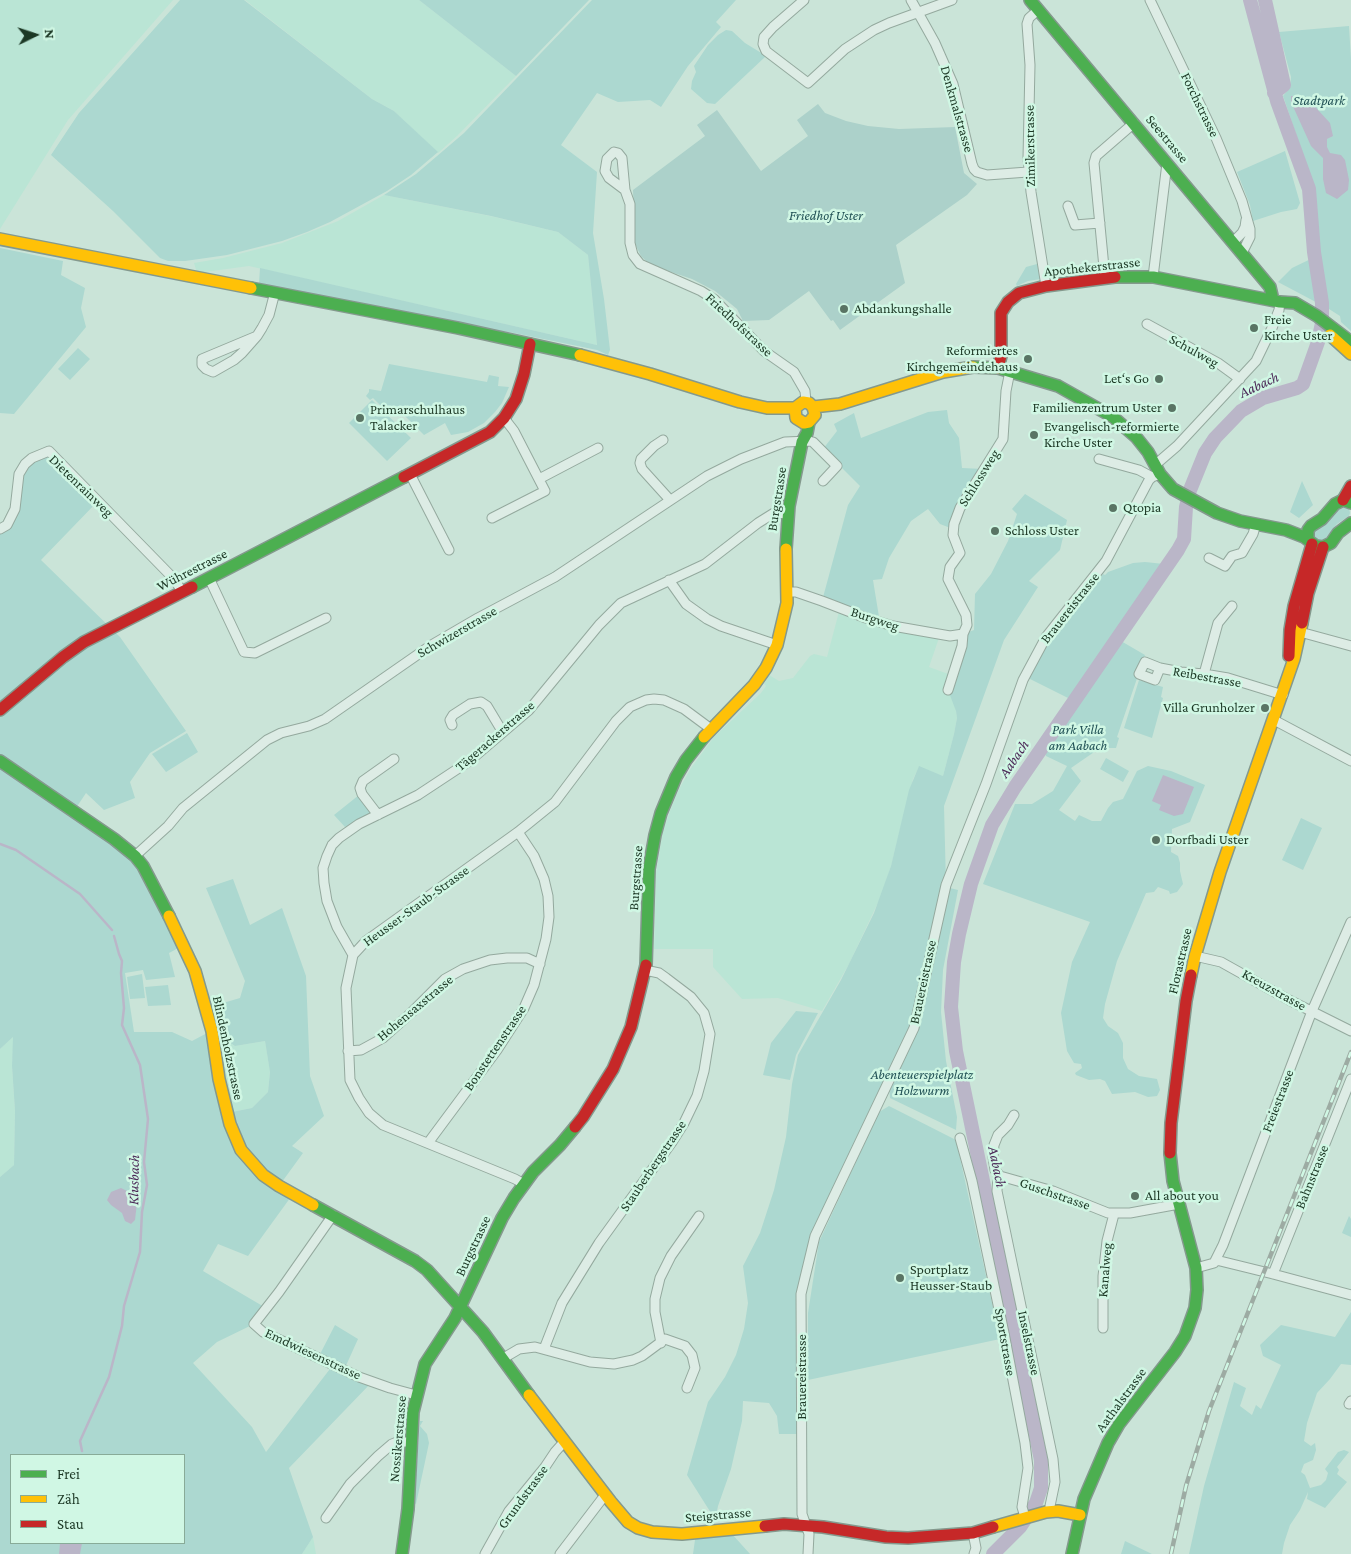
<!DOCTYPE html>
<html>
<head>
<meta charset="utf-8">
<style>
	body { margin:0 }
	#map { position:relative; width:1351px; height:1554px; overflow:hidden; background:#cae4d8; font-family:"Crimson Pro",serif }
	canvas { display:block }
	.legend { position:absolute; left:10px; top:1454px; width:175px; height:90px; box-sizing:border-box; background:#d0f7e4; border:1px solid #88ab98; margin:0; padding:6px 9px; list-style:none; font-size:15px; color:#1c3825 }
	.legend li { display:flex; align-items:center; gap:10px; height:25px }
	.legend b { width:25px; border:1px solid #88ab98 }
	.north { position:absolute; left:10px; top:10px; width:50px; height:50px; -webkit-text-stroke:4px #d0f7e4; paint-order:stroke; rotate:86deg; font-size:14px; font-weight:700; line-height:20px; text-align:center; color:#1c3825 }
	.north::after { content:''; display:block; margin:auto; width:18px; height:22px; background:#1c3825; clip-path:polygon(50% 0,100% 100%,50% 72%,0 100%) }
</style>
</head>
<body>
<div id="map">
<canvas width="1351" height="1554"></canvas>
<ul class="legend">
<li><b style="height:6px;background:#4caf50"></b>Frei</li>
<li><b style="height:6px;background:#ffc107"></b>Zäh</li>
<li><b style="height:6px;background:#c62828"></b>Stau</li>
</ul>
<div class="north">N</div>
</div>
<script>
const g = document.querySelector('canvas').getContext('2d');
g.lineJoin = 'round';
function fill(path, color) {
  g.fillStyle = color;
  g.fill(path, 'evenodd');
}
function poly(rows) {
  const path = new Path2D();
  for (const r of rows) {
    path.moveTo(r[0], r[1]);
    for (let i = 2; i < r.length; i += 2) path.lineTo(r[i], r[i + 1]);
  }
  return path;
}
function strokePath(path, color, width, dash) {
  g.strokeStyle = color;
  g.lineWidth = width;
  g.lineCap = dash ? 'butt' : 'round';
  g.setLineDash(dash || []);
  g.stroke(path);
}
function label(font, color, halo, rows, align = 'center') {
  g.font = font + ' "Crimson Pro",serif';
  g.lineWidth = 5;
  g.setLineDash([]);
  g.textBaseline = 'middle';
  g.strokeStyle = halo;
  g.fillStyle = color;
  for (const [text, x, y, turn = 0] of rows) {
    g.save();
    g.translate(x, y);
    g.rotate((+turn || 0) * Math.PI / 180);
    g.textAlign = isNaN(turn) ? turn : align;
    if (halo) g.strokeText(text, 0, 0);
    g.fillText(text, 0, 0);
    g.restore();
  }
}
const farmland = poly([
	[0,0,173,0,68,120,0,229],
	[245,0,419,0,516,76,457,136,438,153,394,111,372,99],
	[384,195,490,216,558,232,588,255,597,345,249,266,197,273,194,263,223,258,282,243,338,221],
	[840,608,940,635,929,667,951,675,957,718,954,734,943,776,919,767,913,779,891,866,882,894,849,964,822,1011,778,998,742,999,713,967,713,949,654,949,656,872,663,831,670,811,678,791,691,768,714,737,761,693,766,686,764,684,769,675,779,681,793,678,810,656,814,654,827,657],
	[212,1031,235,1046,265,1041,270,1071,268,1092,252,1108,227,1113],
	[14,1036,12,1066,15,1111,14,1165,0,1177,0,1049],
	[313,1537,316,1554,302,1554]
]);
const green = poly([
	[180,0,244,0,372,99,394,111,438,152,411,175,387,191,330,222,307,232,282,241,227,255,185,261,168,261,160,258,113,211,51,155,79,113],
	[419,0,589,0,516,76],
	[592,0,736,0,716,22,721,27,688,66,661,107,650,100,618,102,597,93,561,145,597,172,593,233,604,299,610,350,608,355,597,350,509,332,487,330,259,284,260,268,597,345,588,255,558,232,491,216,384,195,416,174,464,133],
	[1349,26,1351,59,1351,331,1341,322,1340,316,1329,309,1278,282,1292,268,1319,255,1313,184,1283,96,1290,87,1291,77,1279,32],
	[726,30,732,31,745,43,763,54,765,57,715,104,707,103,691,89,692,81,696,72,694,66,708,45,718,35],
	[1285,151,1300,203,1297,209,1281,212,1253,221,1250,205,1237,172],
	[0,248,63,261,61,275,85,288,81,308,86,327,14,414,0,413],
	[1037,264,1041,279,1028,281,1017,286,1016,284,1026,267],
	[78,348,90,359,70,380,58,369],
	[389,364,487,382,489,375,499,377,498,386,509,387,502,403,495,412,484,423,468,432,451,435,445,423,424,435,399,410,394,409,389,414,373,398,370,400,366,396,369,392,369,389,381,391],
	[372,400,411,438,387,461,349,423],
	[947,410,949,423,959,438,962,468,983,469,953,529,940,524,928,509,911,521,889,558,882,579,873,580,880,623,822,601,848,505,860,486,823,449,837,431,834,424,854,413,861,438,928,412],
	[49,451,98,501,41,560,120,637,186,731,150,753,130,782,135,798,104,810,86,793,74,811,126,848,184,945,169,953,175,977,146,980,143,970,125,973,134,1032,172,1032,192,1041,211,1031,206,1008,240,998,245,981,206,888,233,879,250,925,282,908,306,976,310,1076,324,1116,292,1146,303,1153,279,1186,293,1194,248,1256,218,1244,203,1271,266,1308,254,1324,217,1342,193,1363,252,1427,266,1452,333,1365,318,1358,335,1325,358,1339,344,1370,372,1382,289,1468,313,1537,302,1554,0,1554,0,1177,14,1165,15,1111,12,1066,13,1037,0,1049,0,529,7,525,25,464],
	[212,1031,235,1046,265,1041,270,1072,268,1092,252,1108,227,1113],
	[11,1455,184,1455,184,1543,11,1543],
	[1302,481,1313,505,1299,518,1290,512],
	[1025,494,1067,520,1060,550,1029,581,1038,587,1004,640,944,806,946,885,914,1028,815,1236,801,1294,802,1434,779,1434,777,1416,769,1403,743,1401,742,1421,731,1469,718,1506,713,1531,732,1534,750,1554,693,1554,696,1533,713,1531,711,1513,687,1475,708,1402,725,1377,736,1355,744,1329,748,1303,743,1266,760,1233,774,1190,786,1137,792,1084,798,1055,841,980,874,913,891,866,909,790,919,766,943,776,954,734,957,718,956,711,948,690,963,634,974,630,975,594,991,574,1008,541,1017,514,1012,509],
	[1344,505,1349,508,1350,513,1349,516,1337,524,1324,540,1317,540,1315,537,1315,530,1328,522,1337,510],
	[1145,562,1164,564,1070,699,1028,678,1044,649,1057,630,1103,574,1105,575,1108,572,1133,563],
	[1121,641,1145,655,1117,737,1119,738,1116,748,1100,748,1071,768,1081,781,1059,810,1075,821,1079,815,1092,821,1101,821,1108,808,1113,802,1123,799,1137,771,1148,766,1171,771,1205,785,1190,822,1172,829,1171,852,1178,856,1180,863,1180,871,1183,884,1177,892,1170,894,1169,891,1158,887,1154,892,1146,893,1117,961,1105,1004,1103,1018,1108,1026,1118,1033,1123,1043,1123,1058,1128,1069,1139,1076,1157,1079,1160,1090,1157,1096,1148,1097,1135,1092,1112,1094,1105,1081,1100,1079,1089,1080,1076,1075,1075,1073,1082,1068,1081,1064,1074,1063,1067,1051,1061,1013,1072,962,1090,922,983,884,1015,804,1032,804,1053,791,1067,766,1046,756,1045,752],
	[1139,680,1163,687,1161,697,1163,698,1152,738,1124,728],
	[187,733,198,752,166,772,152,754],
	[1106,758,1129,771,1123,782,1100,769],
	[359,795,373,813,345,827,334,815],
	[1301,818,1322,828,1303,870,1282,860],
	[950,888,958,890,943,970,941,1012,946,1061,957,1117,956,1130,890,1098,889,1086,916,1032],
	[142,974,145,998,130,999,127,977],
	[168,985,171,1005,148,1006,145,987],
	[796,1011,818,1013,796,1055,790,1080,763,1075,771,1043],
	[889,1106,956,1140,1000,1339,808,1380,808,1313,819,1242,879,1112],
	[1349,1216,1351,1219,1351,1237,1342,1233],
	[1351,1312,1351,1365,1341,1364,1330,1379,1317,1393,1307,1423,1304,1441,1311,1446,1315,1443,1316,1450,1313,1460,1304,1464,1301,1472,1305,1475,1310,1488,1321,1485,1326,1480,1328,1473,1325,1469,1338,1452,1344,1450,1349,1452,1337,1467,1339,1470,1337,1474,1347,1482,1325,1508,1307,1499,1308,1492,1300,1510,1290,1525,1284,1543,1282,1554,1189,1554,1204,1486,1234,1382,1246,1388,1240,1406,1252,1415,1256,1405,1261,1409,1281,1365,1263,1356,1260,1345,1281,1325,1335,1337],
	[420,1421,423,1421,420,1426,427,1434,429,1443,416,1504,414,1503],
	[1125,1541,1152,1554,1121,1554]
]);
const cemetery = poly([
	[818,104,825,113,846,121,868,126,899,129,955,127,964,173,977,184,967,195,896,245,905,283,840,330,833,320,831,321,809,291,769,320,743,321,737,309,715,291,692,279,650,265,641,256,635,244,633,190,705,136,697,125,717,110,761,171,808,136,797,120]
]);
const water = poly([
	[1291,96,1306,97,1330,123,1333,136,1327,139,1327,147,1330,153,1341,155,1345,160,1349,180,1348,190,1337,199,1326,193,1323,179,1323,158,1311,146,1291,102],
	[1163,775,1194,787,1183,814,1174,816,1159,810,1161,805,1152,801],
	[121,1188,129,1192,138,1194,135,1220,131,1224,125,1221,122,1213,111,1205,107,1200,111,1192],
	[60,1543,82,1543,80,1554,59,1554]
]);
const stream = poly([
	[0,844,16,850,80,894,112,930],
	[82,1451,80,1441,109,1377,122,1326,124,1306,140,1252,142,1212,147,1185,144,1162,148,1119,140,1065,122,1025,124,1008,121,973,122,961,119,954,114,936]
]);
const river = poly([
	[1265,0,1284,85,1274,93],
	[993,1554,1020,1527,1036,1503,1041,1488,1041,1460,956,1051,951,1007,954,962,959,934,971,884,992,825,1015,787,1178,550,1184,539,1186,507,1190,490,1205,453,1215,438,1241,411,1263,398,1297,388,1303,384,1318,342,1322,323,1322,303,1314,252,1309,189,1277,101,1250,0]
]);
const street = poly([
	[804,0,773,27,764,37,763,44,766,51,808,83,845,49,874,30,889,23,952,0],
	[911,0,935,43,953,84,972,164,974,169,977,172,987,175,1028,172],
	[1150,0,1216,138,1242,201,1250,229,1250,237,1242,253],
	[1038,10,1029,18,1027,24,1030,65,1028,158,1031,192,1046,286],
	[625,190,609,178,605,171,607,159,614,152,618,153,622,158,625,190,630,204,630,243,633,255,640,264,701,291,715,300,764,351,794,372,805,391,806,402],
	[1068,206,1075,225,1100,223],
	[1233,242,1242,233,1245,227,1246,220],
	[1153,277,1167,163],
	[1105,278,1094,163,1096,156,1134,123],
	[1147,324,1218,363,1240,379],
	[257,336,202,359,202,365,206,369,213,372,234,360,242,353,257,336,262,328,269,315,275,292],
	[663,440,654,446,641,459,640,463,642,469,670,500],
	[1099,459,1139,470,1152,477],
	[1155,465,1177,446,1256,361,1272,328,1279,310,1280,302],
	[410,474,449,550],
	[539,479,598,448],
	[492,518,545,491,514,431,504,418],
	[0,529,7,525,15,509,19,474,25,464,32,458,49,451,175,580,182,592],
	[1209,558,1225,566,1232,556,1242,553,1253,534,1256,524],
	[209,578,244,652,255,653,326,618],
	[669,580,686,604,707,619,721,626,777,645],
	[788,592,796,592,822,601,866,618,893,626,950,636,963,634],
	[1298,628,1300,632,1351,646],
	[1160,668,1155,680,1139,674,1145,662,1160,668,1181,672,1204,674,1228,678,1283,695],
	[1204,674,1218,623,1232,606],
	[948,690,962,646,963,634,967,625,966,615,948,579,950,567,960,553,953,535,954,524,960,508,1003,439,1006,391,1010,371],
	[1274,720,1351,761],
	[452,725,450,720,453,715,470,704,481,702,487,706,502,731],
	[378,815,362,794,360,788,363,781,394,759],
	[135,856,168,826,183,808,267,740,281,733,309,726,325,719,430,646,478,618,555,577,707,476,741,459,785,442,809,441,813,442,837,466,823,481],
	[353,955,337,927,327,901,324,883,323,868,327,856,332,845,339,838,359,824,418,795,468,762,529,710,599,625,621,603,705,564,758,523,774,513,788,514],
	[1195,956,1221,962,1289,1000,1351,1031],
	[348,1051,361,1050,383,1038,412,1012,445,979,463,969,490,960,507,958,527,958,540,964],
	[1014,1115,1008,1125,998,1135,994,1145,993,1157,995,1170,1000,1176,1053,1191,1108,1213,1130,1213,1179,1204],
	[960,1138,972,1181,1004,1333,1025,1443,1028,1468,1022,1507,1025,1517],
	[428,1143,497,1050,524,1008,534,985,546,939,549,917,548,896,544,879,534,856,518,832],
	[998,1174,997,1191,1053,1459,1055,1482,1050,1506,1051,1511],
	[524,1184,515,1179,383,1125,369,1113,359,1098,350,1080,346,988,353,955,366,941,518,832,555,802,616,721,630,707,646,700,654,699,664,700,684,709,711,729],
	[333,1215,279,1292,254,1324,263,1332,359,1377,390,1388,416,1395],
	[1216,1260,1273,1274,1351,1295],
	[1196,1268,1214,1263,1223,1245,1312,1011,1351,922],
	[1273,1274,1351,1079],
	[1103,1328,1103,1276,1107,1241,1114,1214],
	[661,1343,655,1312,655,1299,660,1278,671,1256,699,1216],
	[544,1349,562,1303,599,1243,672,1142,684,1123,697,1096,704,1071,710,1034,704,1013,691,997,666,978,659,973,645,970],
	[502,1359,519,1349,535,1347,590,1362,614,1364,633,1360,642,1356,665,1339,685,1346,692,1355,695,1368,687,1388],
	[1349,1404,1351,1401],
	[326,1518,350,1484,378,1456,392,1444,397,1442,411,1442],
	[973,1533,976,1548,974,1554],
	[485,1554,509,1511,545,1467,555,1452,564,1442],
	[560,1554,605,1495],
	[808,1554,809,1534,802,1514,801,1294,815,1236,914,1028,946,885,986,784,1023,680,1046,637,1106,561,1149,480,1152,477,1160,474]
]);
const fast = poly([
	[1030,0,1270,287,1273,300],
	[1115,277,1153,277,1280,302,1295,303,1317,316,1351,342],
	[251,288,458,328,580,355],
	[973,367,998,368,1058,386,1113,417,1136,437,1148,452,1160,474,1173,489,1217,513,1240,521,1286,530,1304,537,1316,546,1323,547,1331,543,1338,533,1351,523],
	[1308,540,1308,530,1311,526,1322,519,1335,504,1343,500,1351,503],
	[786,549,789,506,802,442,807,433,809,422],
	[192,587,404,477],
	[0,761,114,839,135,856,143,866,169,916],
	[646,965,649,869,655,835,661,813,676,777,686,760,704,737],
	[313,1205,415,1261,427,1270,483,1332,529,1395],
	[402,1554,408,1509,413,1412,425,1364,455,1318,502,1218,514,1198,533,1172,560,1145,575,1127],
	[1072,1554,1084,1499,1108,1443,1119,1424,1175,1352,1185,1336,1195,1308,1197,1290,1196,1268,1173,1181,1170,1153]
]);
const slow = poly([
	[0,239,251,288],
	[1330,335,1351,354],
	[580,355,650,374,740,402,767,408,795,408],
	[813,407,815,415,809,422,804,423,796,418,795,408,803,402,809,403,813,407,840,404,943,372,973,367],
	[704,737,754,685,766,668,777,645,787,603,786,549],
	[169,916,195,971,212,1031,219,1079,230,1124,241,1150,263,1175,279,1186,313,1205],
	[1191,975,1195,956,1220,872,1294,659,1302,623],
	[529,1395,611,1502,628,1522,638,1528,652,1532,682,1534,765,1526],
	[993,1527,1046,1512,1058,1511,1080,1515]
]);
const jam = poly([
	[998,368,1001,356,1001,313,1008,302,1019,293,1046,286,1115,277],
	[404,477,490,432,504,418,516,399,524,374,530,344],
	[1343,500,1351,486],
	[1302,623,1308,593,1323,547],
	[1289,656,1290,630,1294,606,1312,544],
	[0,710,63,657,84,642,192,587],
	[575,1127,583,1117,613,1069,631,1027,646,965],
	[1170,1153,1171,1123,1186,1001,1191,975],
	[765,1526,784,1524,823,1527,886,1537,908,1538,973,1533,993,1527]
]);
const rail = poly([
	[1171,1554,1186,1486,1209,1411,1351,1052]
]);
const markers = [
	[844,309,5,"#597464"],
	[1254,328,5,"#597464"],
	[1028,359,5,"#597464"],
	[1159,379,5,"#597464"],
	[1172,408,5,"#597464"],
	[360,418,5,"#597464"],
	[1034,435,5,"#597464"],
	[1113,508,5,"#597464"],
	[995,531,5,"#597464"],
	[1265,708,5,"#597464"],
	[1156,840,5,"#597464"],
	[1135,1196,5,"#597464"],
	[900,1278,5,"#597464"]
];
const parkNames = [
	["Stadtpark",1319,101],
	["Friedhof Uster",826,216],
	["Park Villa",1078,730],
	["am Aabach",1078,746],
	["Abenteuerspielplatz",922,1075],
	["Holzwurm",922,1091]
];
const streetNames = [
	["Forchstrasse",1200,105,64],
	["Denkmalstrasse",957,109,74],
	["Seestrasse",1167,139,50],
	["Zimikerstrasse",1030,146,-91],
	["Apothekerstrasse",1092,267,-6],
	["Friedhofstrasse",739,325,43],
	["Schulweg",1194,351,29],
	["Schlossweg",979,478,-58],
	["Dietenrainweg",81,486,44],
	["Burgstrasse",777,499,-81],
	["Wührestrasse",192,570,-27],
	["Brauereistrasse",1070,608,-52],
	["Burgweg",875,619,18],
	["Schwizerstrasse",457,632,-30],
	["Reibestrasse",1207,677,10],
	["Tägerackerstrasse",495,736,-41],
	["Burgstrasse",636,878,-86],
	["Heusser-Staub-Strasse",416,906,-36],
	["Florastrasse",1180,961,-77],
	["Brauereistrasse",923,982,-78],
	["Kreuzstrasse",1274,990,29],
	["Hohensaxstrasse",415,1008,-40],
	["Blindenholzstrasse",228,1048,78],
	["Bonstettenstrasse",495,1048,-56],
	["Freiestrasse",1278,1101,-69],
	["Stauberbergstrasse",653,1166,-56],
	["Bahnstrasse",1312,1177,-68],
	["Guschstrasse",1055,1194,19],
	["Burgstrasse",473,1246,-65],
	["Kanalweg",1105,1270,-85],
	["Sportstrasse",1005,1342,80],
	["Inselstrasse",1029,1343,78],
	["Emdwiesenstrasse",313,1354,25],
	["Brauereistrasse",802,1377,-90],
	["Aathalstrasse",1121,1400,-54],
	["Nossikerstrasse",398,1439,-85],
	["Grundstrasse",523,1497,-54],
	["Steigstrasse",718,1515,-5]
];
const poiNames = [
	["Abdankungshalle",854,309],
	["Freie",1264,320],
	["Kirche Uster",1264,336],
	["Reformiertes",1018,351,"right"],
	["Kirchgemeindehaus",1018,367,"right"],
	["Let‘s Go",1149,379,"right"],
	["Familienzentrum Uster",1162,408,"right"],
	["Primarschulhaus",370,410],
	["Talacker",370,426],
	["Evangelisch-reformierte",1044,427],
	["Kirche Uster",1044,443],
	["Qtopia",1123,508],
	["Schloss Uster",1005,531],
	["Villa Grunholzer",1255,708,"right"],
	["Dorfbadi Uster",1166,840],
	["All about you",1145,1196],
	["Sportplatz",910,1270],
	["Heusser-Staub",910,1286]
];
const waterNames = [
	["Aabach",1259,385,-25],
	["Aabach",1014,759,-56],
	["Aabach",997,1167,78],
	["Klusbach",134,1180,-89]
];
fill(farmland, '#bae5d5');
fill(green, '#acd8d0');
fill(cemetery, '#acd1ca');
fill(water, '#bab6c8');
strokePath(stream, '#bab6c8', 2.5);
strokePath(river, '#bab6c8', 14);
strokePath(street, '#94a99e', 11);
strokePath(fast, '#84998d', 14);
strokePath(slow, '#84998d', 14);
strokePath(jam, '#84998d', 14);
strokePath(street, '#ddece5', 9);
strokePath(fast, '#4caf50', 11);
strokePath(slow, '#ffc107', 11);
strokePath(jam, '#c62828', 11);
strokePath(rail, '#9daba3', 4.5);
strokePath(rail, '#d0f7e4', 2.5, [8]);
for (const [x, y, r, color] of markers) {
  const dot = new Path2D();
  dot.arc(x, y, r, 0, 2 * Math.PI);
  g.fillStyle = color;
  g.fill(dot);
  strokePath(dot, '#d0f7e4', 2);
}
label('italic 14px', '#225256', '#d0f7e4', parkNames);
label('14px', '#1c3825', '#d0f7e4', streetNames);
label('14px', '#1c3825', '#d0f7e4', poiNames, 'left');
label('italic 15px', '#4d2b59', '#d0f7e4', waterNames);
</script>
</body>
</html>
